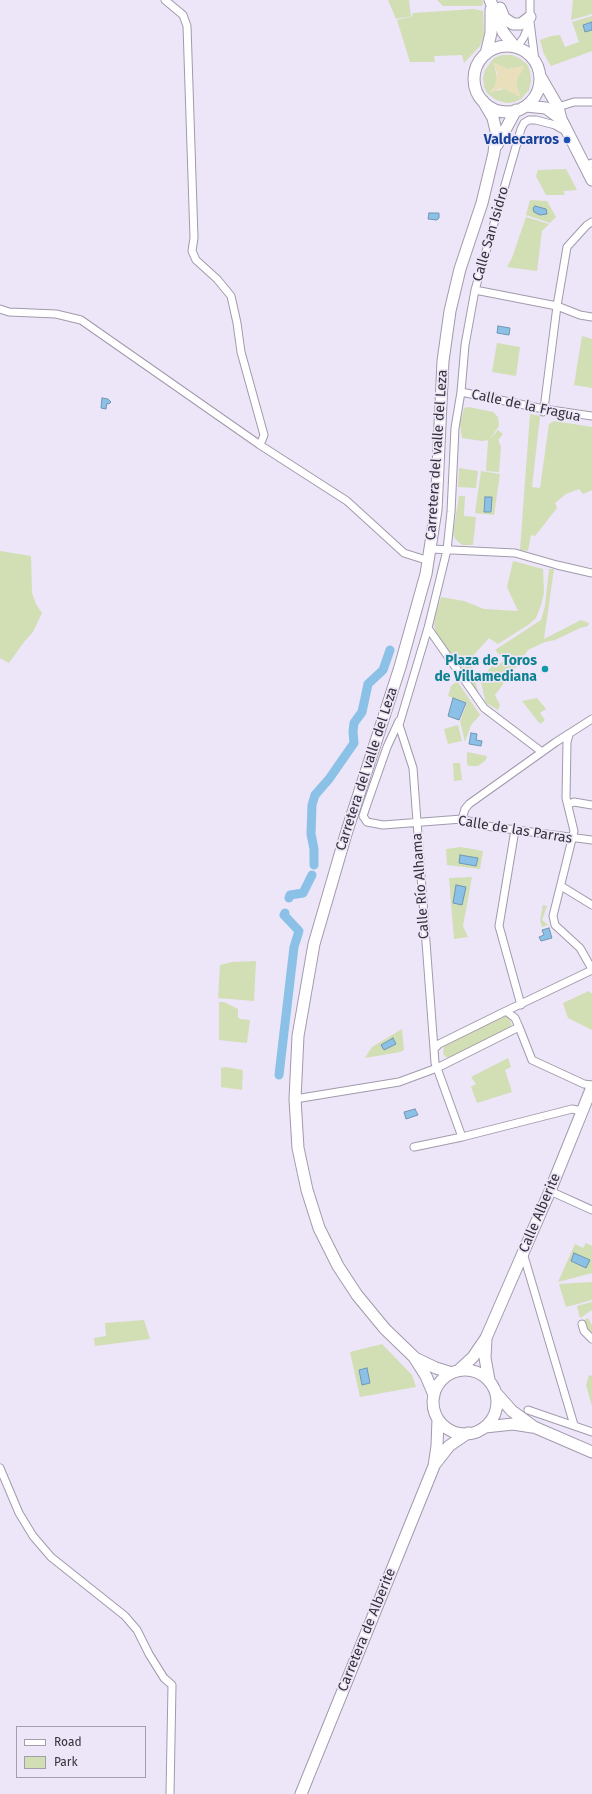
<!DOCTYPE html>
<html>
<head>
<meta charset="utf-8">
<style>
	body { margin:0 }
	#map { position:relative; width:592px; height:1794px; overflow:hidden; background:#ede5f8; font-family:"Fira Sans",sans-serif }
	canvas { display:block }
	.legend { position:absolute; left:16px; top:1726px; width:130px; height:52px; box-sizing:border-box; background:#ede5f8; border:1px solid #a39dac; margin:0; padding:5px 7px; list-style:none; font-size:12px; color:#353239 }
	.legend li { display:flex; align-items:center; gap:8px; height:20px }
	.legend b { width:20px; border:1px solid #a39dac }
</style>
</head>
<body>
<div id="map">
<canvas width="592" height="1794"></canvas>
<ul class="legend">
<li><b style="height:5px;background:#fff"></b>Road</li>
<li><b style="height:11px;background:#d2deb4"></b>Park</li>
</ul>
</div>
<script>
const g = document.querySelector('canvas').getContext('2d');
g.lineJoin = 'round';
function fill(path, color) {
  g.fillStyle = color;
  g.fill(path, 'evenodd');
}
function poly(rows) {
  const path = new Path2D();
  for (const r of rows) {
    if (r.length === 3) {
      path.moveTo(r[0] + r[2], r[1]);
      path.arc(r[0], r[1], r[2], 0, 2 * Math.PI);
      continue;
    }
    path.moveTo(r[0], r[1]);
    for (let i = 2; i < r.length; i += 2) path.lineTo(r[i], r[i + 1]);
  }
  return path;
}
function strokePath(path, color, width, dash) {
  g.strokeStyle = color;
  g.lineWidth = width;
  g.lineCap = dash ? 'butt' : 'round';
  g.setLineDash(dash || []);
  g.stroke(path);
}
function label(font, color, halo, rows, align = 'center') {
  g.font = font + ' "Fira Sans",sans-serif';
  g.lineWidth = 3.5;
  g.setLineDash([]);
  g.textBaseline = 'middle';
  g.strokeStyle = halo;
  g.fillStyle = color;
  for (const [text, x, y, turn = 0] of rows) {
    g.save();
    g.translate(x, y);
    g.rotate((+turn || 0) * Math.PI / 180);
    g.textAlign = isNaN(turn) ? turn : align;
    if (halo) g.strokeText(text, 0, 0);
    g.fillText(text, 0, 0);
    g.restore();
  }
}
const green = poly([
	[388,0,409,0,411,16,396,19],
	[437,0,482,0,483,2,482,6,443,6],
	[573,0,592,0,592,14,571,20],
	[474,9,483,11,484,35,480,46,464,63,462,55,434,56,435,62,410,62,397,20,412,16,413,13],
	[592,16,592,51,551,66,544,54,540,40,551,36,560,35,565,47,579,42,572,22],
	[502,55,512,55,519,58,527,64,530,71,531,81,529,90,521,99,515,102,506,103,496,100,487,93,484,87,483,78,485,70,494,58],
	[494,63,508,69,524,66,517,79,517,87,520,96,505,89,490,92,495,86,497,78],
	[566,169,577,190,563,191,565,195,546,195,536,176,538,170],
	[530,200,547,201,556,217,550,223,526,215],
	[526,217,549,224,542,231,537,271,507,267,512,258],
	[582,336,592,339,592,388,574,385],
	[497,343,520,347,516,376,492,372],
	[469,407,493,412,498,417,499,426,489,440,482,441,462,438,460,424,464,408],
	[530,414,540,416,532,487,540,488,549,424,554,421,592,427,592,490,583,494,579,489,566,494,555,503,557,508,535,536,531,535,528,551,520,550],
	[498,430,503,434,499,439,499,443,501,446,499,472,486,471,488,441],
	[459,468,478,471,476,488,458,487],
	[481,471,500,474,494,515,475,513],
	[459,496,465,496,464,516,476,517,473,545,462,545,455,539,453,533],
	[0,551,31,556,32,593,36,604,42,613,33,632,24,642,9,663,0,658],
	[513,561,543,569,544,593,541,605,536,618,528,625,498,644,489,638,470,659,480,700,436,635,434,624,436,613,441,597,464,601,484,609,518,611,507,587],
	[549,569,554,569,544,639,581,620,589,623,588,626,580,628,555,640,545,642,528,650,495,695,500,705,498,710,486,703,480,679,492,666,496,668,504,660,495,650,541,620,545,606],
	[457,681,480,715,471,725,465,742,460,721,467,703,448,696,451,686],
	[537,698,546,709,540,713,545,720,540,724,522,701],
	[458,725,462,741,448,744,444,729],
	[467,752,487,756,486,760,478,766,469,766,467,764],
	[453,763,460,763,462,780,454,781],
	[461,847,483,851,480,869,447,865,446,849],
	[472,877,463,926,468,937,454,939,449,878],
	[543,905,547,906,542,920,548,925,542,927,540,920],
	[256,961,254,1001,218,998,220,965,232,962],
	[589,991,592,994,592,1030,568,1018,563,1003],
	[219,1002,224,1002,238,1009,238,1017,240,1019,250,1020,247,1043,219,1040],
	[504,1015,508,1016,511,1022,511,1027,505,1032,451,1058,446,1057,443,1054,444,1045],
	[402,1029,404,1050,400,1052,365,1058,372,1047],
	[508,1058,511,1067,505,1070,512,1092,477,1103,471,1087,476,1084,471,1077],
	[226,1067,243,1070,242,1090,221,1087,221,1068],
	[586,1243,592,1246,592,1273,558,1282,575,1244,583,1248],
	[592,1282,592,1300,566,1307,559,1284],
	[592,1302,592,1310,580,1318,577,1306],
	[588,1318,592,1325,592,1335,586,1329,584,1320],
	[144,1320,150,1339,95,1346,94,1338,106,1336,105,1323],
	[382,1344,412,1375,416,1387,360,1397,350,1352],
	[589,1375,592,1376,592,1406,586,1385]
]);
const sand = poly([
	[493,62,508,69,525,66,517,79,517,87,520,97,505,89,499,89,489,93,494,88,497,78,497,72]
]);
const water = poly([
	[592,22,592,30,585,32,583,25,592,22],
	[535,206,546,209,547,214,540,215,534,212,533,208,535,206],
	[429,213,439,213,439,218,437,220,428,219,429,213],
	[498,326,510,328,509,335,497,333,498,326],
	[102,398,108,399,111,402,109,404,107,403,106,409,101,408,102,398],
	[485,497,492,497,491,512,484,512,485,497],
	[453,698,466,703,459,720,448,716,453,698],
	[471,733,477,734,476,740,482,741,481,746,469,744,471,733],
	[460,855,478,858,476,866,459,863,460,855],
	[456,885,466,887,462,905,453,903,456,885],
	[549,928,552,938,541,941,539,937,544,935,542,930,549,928],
	[393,1038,396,1044,384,1050,381,1045,393,1038],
	[415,1109,418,1115,406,1119,404,1112,415,1109],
	[574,1253,590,1260,586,1268,571,1261,574,1253],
	[367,1368,370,1383,362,1385,359,1370,367,1368]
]);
const canal = poly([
	[314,865,314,849,311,834,312,805,315,795,329,779,354,743,353,732,354,723,362,712,368,684,383,670,390,650],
	[289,898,290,895,303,893,312,875],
	[279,1075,294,947,299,931,284,915,285,913]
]);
const street = poly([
	[165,0,183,15,187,26,194,238,192,251,196,260,217,279,231,296,237,323,241,352,264,435,260,445],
	[530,0,530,22,535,61],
	[517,47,524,37,530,22],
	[558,107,574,102,592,102],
	[585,166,592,163],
	[592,222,587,225,567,247,557,306,544,409,592,416],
	[475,290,557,306,580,315,592,317],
	[0,309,9,312,56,314,81,320,260,445,347,501,404,553,429,561],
	[461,392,544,409,543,412],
	[431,549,515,553,557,565,592,573],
	[428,628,484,708,542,752],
	[399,721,387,747,367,804,363,816,367,822,383,825,462,819,486,826,592,840],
	[569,735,567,742,566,798,574,831,553,916,555,925,580,948,592,969],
	[569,804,574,802,592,805],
	[462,819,465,809,469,804,556,742,592,719],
	[515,830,499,926,521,1005],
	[561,886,592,905],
	[506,1011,592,970],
	[519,1027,532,1060,584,1084,592,1085],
	[434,1049,413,768,399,725,428,628,447,550,451,512,455,428,461,392,465,345,475,290,521,129,524,123,529,120,536,120,555,125,567,132],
	[295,1099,399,1082,437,1068,519,1027,515,1018,506,1011,439,1044,434,1049,435,1063,437,1068,462,1137],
	[414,1147,462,1137,572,1109,582,1111],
	[550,1191,592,1210],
	[523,1253,574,1425],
	[582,1324,584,1331,592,1339],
	[528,1410,592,1432],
	[0,1468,19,1513,33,1536,51,1557,125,1616,137,1630,149,1654,164,1678,172,1685,170,1794]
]);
const secondary = poly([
	[490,0,503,32,514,46],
	[500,8,504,18,513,24,521,24,530,17],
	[507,79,33],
	[486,54,491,33,491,10],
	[540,76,558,107,561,119,592,180],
	[526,106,546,108,561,119],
	[497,145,516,110],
	[486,1339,485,1358,489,1380],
	[415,1358,436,1368,452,1373],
	[465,1402,32],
	[458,1371,473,1357,486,1338,550,1191,592,1087],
	[496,1393,512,1411,534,1427,592,1452],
	[434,1395,426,1376,414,1357,385,1329,357,1295,338,1266,319,1228,307,1190,298,1148,295,1099,298,1036,314,944,346,834,400,667,426,574,436,510,443,361,450,311,460,269,482,203,494,153,496,131,493,118,483,101],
	[485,1427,513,1424,532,1427],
	[435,1464,449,1446,468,1433],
	[301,1794,434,1466,437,1446,438,1419]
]);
const markers = [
	[567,140,4,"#1a4fb4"],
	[545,669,4,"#0f9aa8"]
];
const transitNames = [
	["Valdecarros",559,140]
];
const streetNames = [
	["Calle San Isidro",491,234,-74],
	["Calle de la Fragua",526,406,12],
	["Carretera del valle del Leza",437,455,-86],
	["Carretera del valle del Leza",367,769,-72],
	["Calle de las Parras",515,830,9],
	["Calle Río Alhama",421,886,-94],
	["Calle Alberite",540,1213,-67],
	["Carretera de Alberite",367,1630,-68]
];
const cultureNames = [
	["Plaza de Toros",537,661],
	["de Villamediana",537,677]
];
fill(green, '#d2deb4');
fill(sand, '#e9dfba');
fill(water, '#8bc1e7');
strokePath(water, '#7196b3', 1);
strokePath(canal, '#8bc1e7', 9);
strokePath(street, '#a29aac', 9);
strokePath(secondary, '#a29aac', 13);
strokePath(street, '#fff', 7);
strokePath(secondary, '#fff', 11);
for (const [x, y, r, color] of markers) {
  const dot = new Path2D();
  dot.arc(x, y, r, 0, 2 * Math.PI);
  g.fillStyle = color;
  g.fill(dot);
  strokePath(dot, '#ede5f8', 1.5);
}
label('bold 14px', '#164399', '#ede5f8', transitNames, 'right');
label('14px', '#353239', '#ede5f8', streetNames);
label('bold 14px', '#0d838f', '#ede5f8', cultureNames, 'right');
</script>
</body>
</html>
